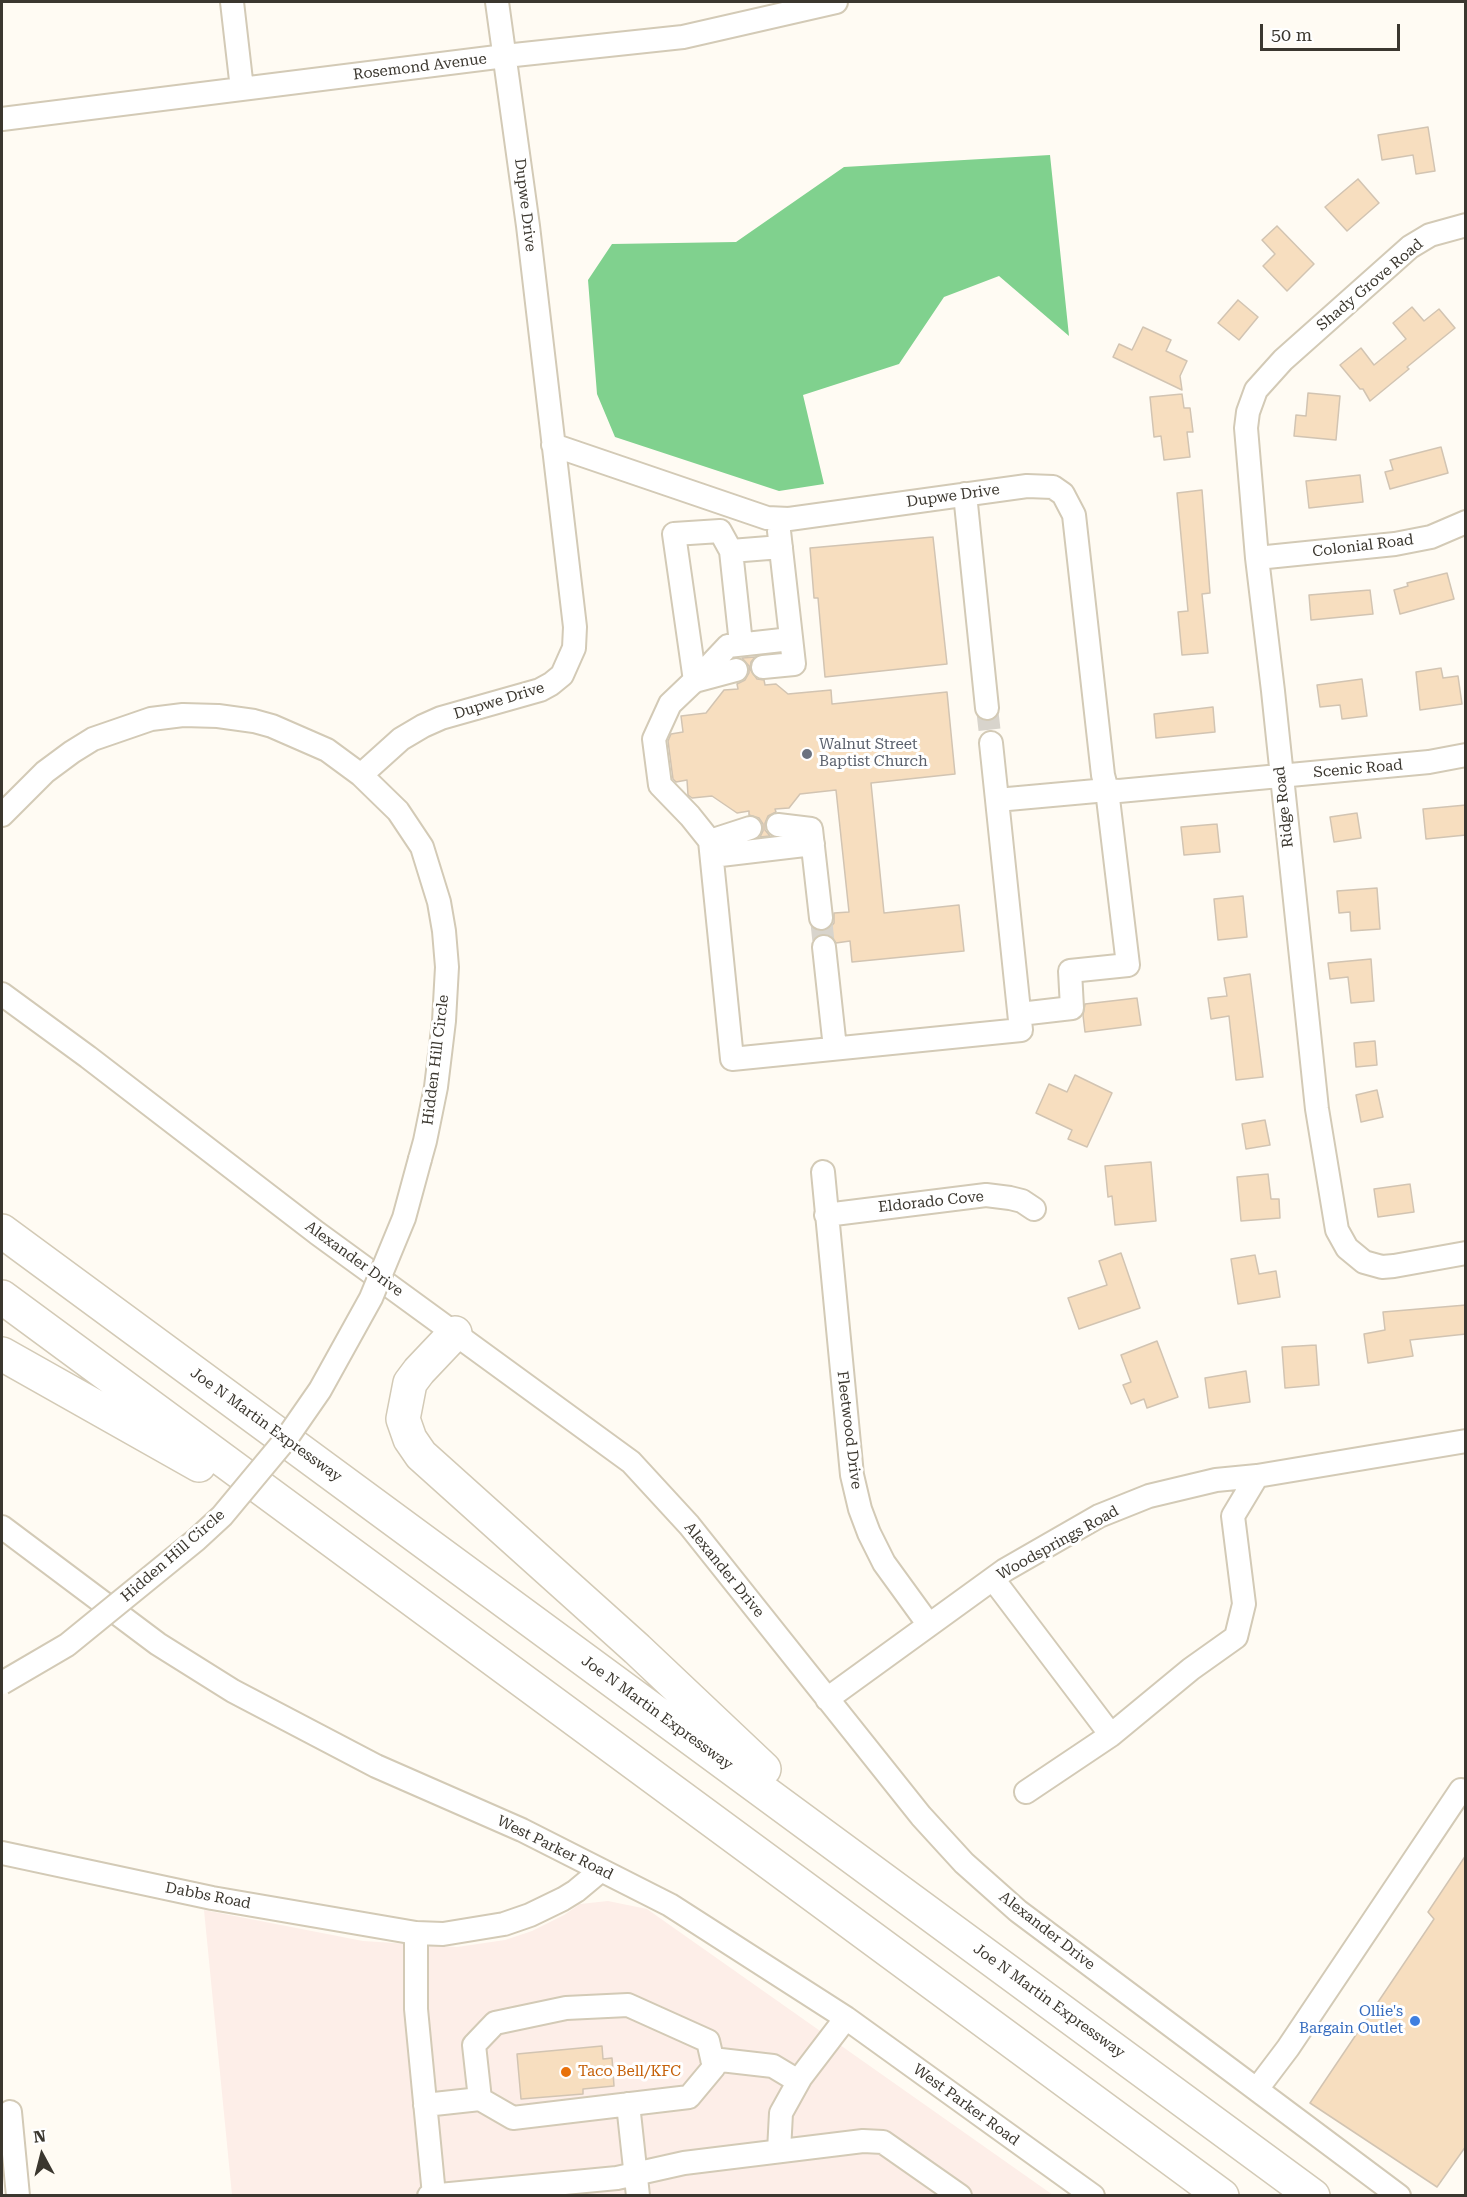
<!DOCTYPE html>
<html>
<head>
<meta charset="utf-8">
<style>
	body { margin:0 }
	#map { position:relative; width:1467px; height:2197px; overflow:hidden; background:#fffbf3; font-family:"Roboto Serif",serif }
	canvas { display:block }
	.frame { position:absolute; inset:0; border:3px solid #3b372f; pointer-events:none }
	.north { position:absolute; left:12px; top:2125px; width:60px; height:60px; -webkit-text-stroke:4px #fff; paint-order:stroke; rotate:353deg; font-size:16px; font-weight:700; line-height:24px; text-align:center; color:#3b372f }
	.north::after { content:''; display:block; margin:auto; width:21px; height:27px; background:#3b372f; clip-path:polygon(50% 0,100% 100%,50% 72%,0 100%) }
	.scale { position:absolute; left:1260px; top:24px; width:140px; height:27px; box-sizing:border-box; border:3px solid #3b372f; border-top:0; padding-left:8px; font-size:18px; line-height:21px; white-space:nowrap; color:#3b372f; -webkit-text-stroke:4px #fff; paint-order:stroke }
</style>
</head>
<body>
<div id="map">
<canvas width="1467" height="2197"></canvas>
<div class="frame"></div>
<div class="north">N</div>
<div class="scale">50 m</div>
</div>
<script>
const g = document.querySelector('canvas').getContext('2d');
g.lineJoin = 'round';
function fill(path, color) {
  g.fillStyle = color;
  g.fill(path, 'evenodd');
}
function poly(rows) {
  const path = new Path2D();
  for (const r of rows) {
    path.moveTo(r[0], r[1]);
    for (let i = 2; i < r.length; i += 2) path.lineTo(r[i], r[i + 1]);
  }
  return path;
}
function strokePath(path, color, width, dash) {
  g.strokeStyle = color;
  g.lineWidth = width;
  g.lineCap = dash ? 'butt' : 'round';
  g.setLineDash(dash || []);
  g.stroke(path);
}
function label(font, color, halo, rows, align = 'center') {
  g.font = font + ' "Roboto Serif",serif';
  g.lineWidth = 6;
  g.setLineDash([]);
  g.textBaseline = 'middle';
  g.strokeStyle = halo;
  g.fillStyle = color;
  for (const [text, x, y, turn = 0] of rows) {
    g.save();
    g.translate(x, y);
    g.rotate((+turn || 0) * Math.PI / 180);
    g.textAlign = isNaN(turn) ? turn : align;
    if (halo) g.strokeText(text, 0, 0);
    g.fillText(text, 0, 0);
    g.restore();
  }
}
const commercial = poly([
	[608,1901,647,1909,1053,2195,232,2195,204,1910,363,1941,457,1947,505,1940,532,1931,564,1915,580,1904]
]);
const forest = poly([
	[1050,155,1069,336,999,276,944,297,899,364,803,395,824,484,779,491,615,437,597,394,588,280,612,244,736,242,844,167]
]);
const building = poly([
	[1428,127,1435,171,1416,174,1413,155,1382,160,1378,135,1428,127],
	[1358,179,1379,203,1347,231,1325,207,1358,179],
	[1277,226,1314,264,1287,291,1263,266,1275,254,1262,240,1277,226],
	[1238,300,1258,317,1239,340,1218,323,1238,300],
	[1412,307,1424,321,1439,309,1455,328,1407,367,1409,369,1370,401,1363,389,1360,389,1340,365,1361,348,1374,365,1406,339,1393,323,1412,307],
	[1143,327,1171,340,1166,351,1187,361,1180,376,1182,390,1113,357,1119,344,1132,350,1143,327],
	[1308,393,1340,396,1336,440,1294,436,1296,415,1306,416,1308,393],
	[1182,394,1184,408,1190,408,1193,432,1187,432,1190,457,1164,460,1161,436,1154,437,1150,397,1182,394],
	[1441,447,1448,473,1390,489,1385,472,1393,470,1390,460,1441,447],
	[1360,475,1363,502,1309,508,1306,481,1360,475],
	[1202,490,1210,593,1202,594,1208,653,1182,655,1178,612,1188,611,1177,493,1202,490],
	[933,537,947,664,825,677,818,598,814,598,810,548,933,537],
	[1447,573,1454,599,1400,614,1394,590,1408,586,1407,583,1447,573],
	[1370,590,1373,614,1311,620,1309,595,1370,590],
	[755,657,751,662,750,669,757,679,764,680,765,685,776,684,788,694,831,690,832,704,947,692,955,774,871,783,884,913,959,905,964,951,852,962,850,941,836,943,828,934,828,930,834,923,834,913,849,912,836,790,800,794,789,808,775,809,776,812,768,816,765,823,765,830,770,836,760,837,763,831,763,824,759,818,749,815,749,811,737,813,712,796,692,798,688,795,687,780,676,782,673,779,668,741,671,734,683,732,681,716,706,713,724,690,738,689,737,684,745,680,749,673,749,666,742,658,755,657],
	[1441,668,1443,678,1458,676,1462,704,1420,710,1416,672,1441,668],
	[1362,679,1367,716,1342,719,1340,705,1320,707,1317,685,1362,679],
	[1213,707,1215,732,1156,738,1154,714,1213,707],
	[1466,805,1466,835,1426,839,1423,809,1466,805],
	[1357,813,1361,838,1334,842,1330,817,1357,813],
	[1217,824,1220,852,1184,855,1181,827,1217,824],
	[1377,888,1380,929,1351,931,1350,912,1339,913,1337,891,1377,888],
	[1243,896,1247,937,1218,940,1214,899,1243,896],
	[1371,959,1374,1001,1351,1003,1348,977,1330,979,1328,963,1371,959],
	[1250,974,1263,1077,1236,1080,1229,1016,1211,1019,1208,998,1227,996,1224,978,1250,974],
	[1137,998,1141,1025,1085,1032,1083,1015,1085,1004,1137,998],
	[1375,1041,1377,1065,1356,1067,1354,1043,1375,1041],
	[1075,1075,1112,1093,1087,1147,1068,1139,1072,1130,1036,1113,1049,1084,1067,1092,1075,1075],
	[1377,1090,1383,1117,1361,1122,1356,1095,1377,1090],
	[1265,1120,1270,1145,1246,1149,1242,1124,1265,1120],
	[1151,1162,1156,1221,1115,1225,1112,1196,1108,1197,1105,1166,1151,1162],
	[1268,1174,1271,1199,1279,1199,1280,1218,1241,1221,1237,1177,1268,1174],
	[1410,1184,1414,1212,1378,1217,1374,1189,1410,1184],
	[1121,1253,1140,1308,1079,1329,1068,1298,1107,1285,1099,1261,1121,1253],
	[1255,1255,1259,1274,1276,1271,1280,1297,1238,1304,1231,1259,1255,1255],
	[1466,1305,1466,1334,1410,1340,1413,1356,1368,1363,1364,1334,1385,1330,1383,1312,1466,1305],
	[1157,1341,1178,1397,1147,1408,1144,1399,1131,1404,1123,1385,1131,1382,1121,1355,1157,1341],
	[1316,1345,1319,1385,1285,1388,1282,1347,1316,1345],
	[1246,1371,1250,1402,1209,1408,1205,1378,1246,1371],
	[1466,1855,1466,2146,1437,2187,1310,2103,1434,1919,1428,1912,1466,1855],
	[602,2046,603,2059,612,2058,614,2086,583,2089,583,2094,521,2099,517,2054,602,2046]
]);
const minorTunnel = poly([
	[987,708,991,743],
	[821,918,824,947]
]);
const minor = poly([
	[232,2,242,89],
	[2,119,505,56,683,37,836,2],
	[1466,225,1430,235,1410,247,1283,360,1256,390,1248,412,1246,428,1257,558,1273,691,1317,1109,1337,1230,1347,1248,1364,1262,1382,1267,1394,1266,1466,1253],
	[553,445,767,518,789,519,1027,486,1053,487,1063,494,1074,515,1103,775,1107,790,1128,965,1070,971,1072,1008,1020,1014],
	[965,494,987,708],
	[731,551,741,644],
	[1257,558,1395,544,1431,537,1466,522],
	[763,667,794,664,779,531],
	[736,670,695,681,691,684,670,704,654,739,660,785,690,816,710,841,732,1059,1021,1030,997,800],
	[695,681,674,534,720,531,731,551,781,547],
	[695,681,728,646,791,639],
	[991,743,997,800,1107,790,1119,791,1429,762,1466,755],
	[361,775,401,739,423,726,441,718,540,690,551,684,562,675,574,648,575,627,528,226,497,2],
	[2,815,45,772,72,752,93,739,151,719,183,715,218,716,254,721,272,726,327,750,361,775,398,811,422,847,439,902,444,931,447,967,444,1021,436,1087,425,1141,420,1159],
	[778,825,811,829,821,918],
	[710,841,750,828],
	[712,856,813,844],
	[824,947,835,1048],
	[2,994,88,1057,317,1233,631,1462,689,1525,921,1816,964,1863,1018,1911,1399,2196],
	[823,1172,852,1475,860,1509,869,1533,884,1563,929,1625],
	[826,1215,986,1195,1010,1198,1022,1201,1034,1209],
	[2,1527,158,1644,233,1691,376,1766,522,1830,670,1905,846,2018,1093,2196],
	[993,1579,1111,1735],
	[827,1699,1005,1570,1099,1516,1149,1496,1216,1480,1257,1476,1466,1441],
	[1026,1792,1111,1735,1191,1669,1236,1637,1244,1604,1233,1516,1257,1476],
	[2,1853,212,1898,416,1933,443,1934,504,1924,530,1915,563,1899,576,1891,600,1871],
	[416,1933,416,2009,434,2195],
	[712,2059,773,2066,798,2081],
	[1257,2089,1288,2048,1461,1790],
	[628,2104,638,2196],
	[425,2105,480,2099,513,2118,689,2097,714,2067,708,2041,628,2005,566,2008,495,2023,474,2045,480,2099],
	[10,2112,18,2196],
	[779,2151,781,2113,801,2077,846,2018],
	[429,2196,617,2178,684,2163,863,2141,883,2142,960,2196]
]);
const highway = poly([
	[2,1231,1313,2196],
	[2,1297,1222,2196],
	[455,1333,419,1371,410,1383,403,1419,410,1439,421,1455,637,1649,764,1769],
	[2,1354,199,1465]
]);
const minorBridge = poly([
	[2,1683,67,1645,196,1540,222,1516,286,1439,320,1390,371,1298,404,1218,420,1159]
]);
const markers = [
	[807,754,6,"#6b7280"],
	[1415,2021,6,"#3f7fe0"],
	[566,2072,6,"#e8710a"]
];
const streetNames = [
	["Rosemond Avenue",420,67,-7],
	["Dupwe Drive",525,205,83],
	["Shady Grove Road",1370,285,-40],
	["Dupwe Drive",953,496,-8],
	["Colonial Road",1363,546,-7],
	["Dupwe Drive",499,701,-17],
	["Scenic Road",1358,769,-5],
	["Ridge Road",1284,807,-96],
	["Hidden Hill Circle",436,1060,-83],
	["Eldorado Cove",931,1202,-6],
	["Alexander Drive",354,1259,36],
	["Joe N Martin Expressway",266,1425,36],
	["Fleetwood Drive",849,1430,83],
	["Woodsprings Road",1058,1543,-29],
	["Hidden Hill Circle",173,1556,-41],
	["Alexander Drive",724,1570,51],
	["Joe N Martin Expressway",657,1713,36],
	["West Parker Road",555,1848,26],
	["Dabbs Road",208,1896,11],
	["Alexander Drive",1047,1931,38],
	["Joe N Martin Expressway",1049,2001,36],
	["West Parker Road",966,2105,36]
];
const worshipNames = [
	["Walnut Street",819,745],
	["Baptist Church",819,762]
];
const shopNames = [
	["Ollie's",1403,2012],
	["Bargain Outlet",1403,2029]
];
const foodNames = [
	["Taco Bell/KFC",578,2072]
];
fill(commercial, '#fdeee8');
fill(forest, '#80d18e');
fill(building, '#f7debf');
strokePath(building, '#d2c4b2', 1.5);
strokePath(minorTunnel, '#d8d4cc', 22, [22, 11]);
strokePath(minor, '#d3cab6', 26);
strokePath(highway, '#d3cab6', 36);
strokePath(minor, '#fff', 22);
strokePath(highway, '#fff', 33);
strokePath(minorBridge, '#d3cab6', 26, []);
strokePath(minorBridge, '#fff', 22);
for (const [x, y, r, color] of markers) {
  const dot = new Path2D();
  dot.arc(x, y, r, 0, 2 * Math.PI);
  g.fillStyle = color;
  g.fill(dot);
  strokePath(dot, '#fff', 2);
}
label('15px', '#3b372f', '#fff', streetNames);
label('15px', '#5b616d', '#fff', worshipNames, 'left');
label('15px', '#366cbe', '#fff', shopNames, 'right');
label('15px', '#c56008', '#fff', foodNames, 'left');
</script>
</body>
</html>
